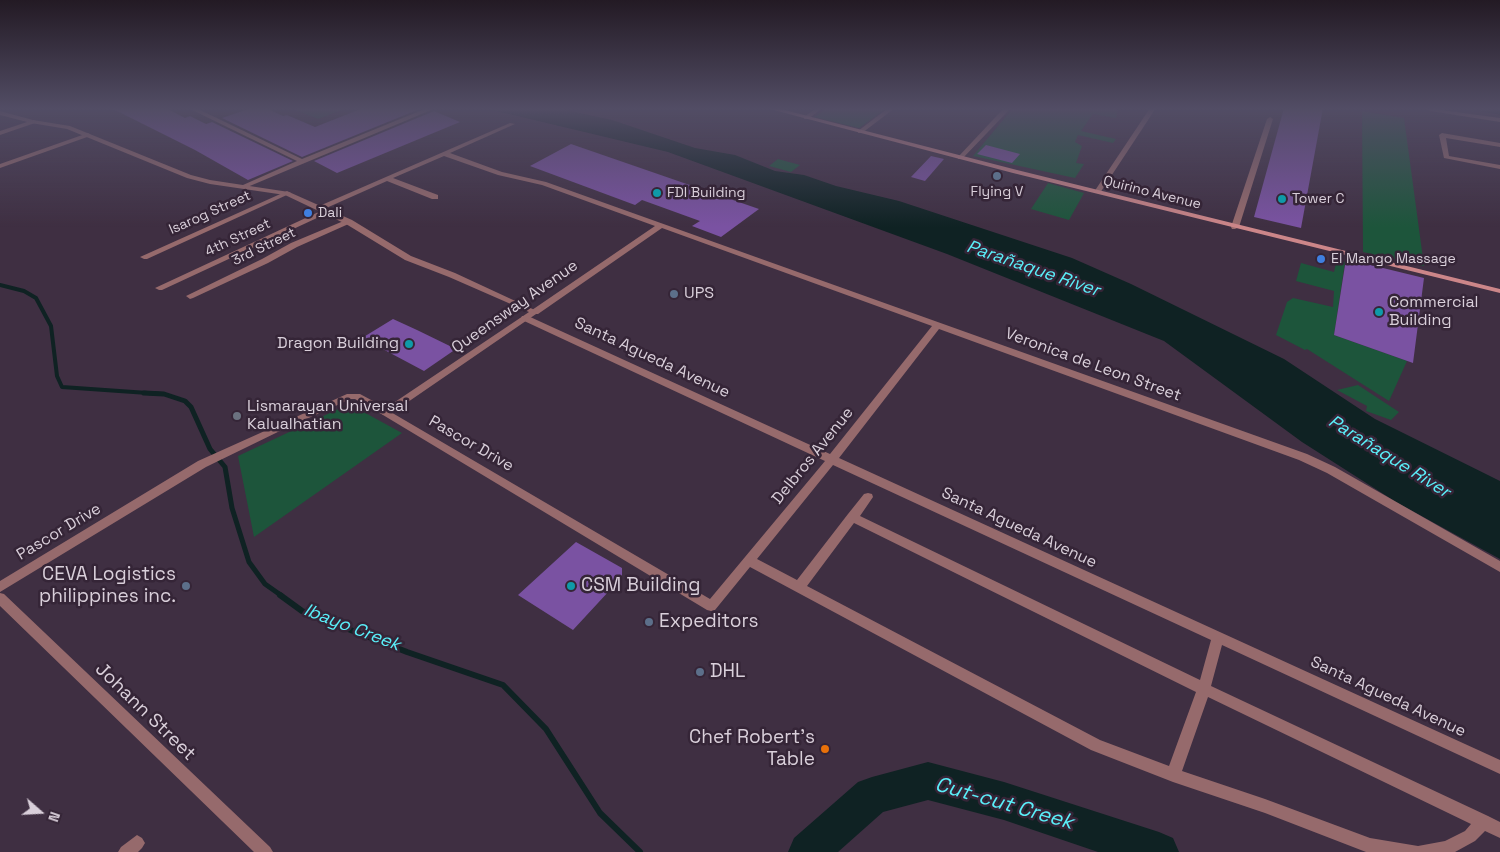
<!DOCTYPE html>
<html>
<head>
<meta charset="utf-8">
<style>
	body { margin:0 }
	#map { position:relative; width:1500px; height:852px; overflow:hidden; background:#3f2f42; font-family:"Space Grotesk",sans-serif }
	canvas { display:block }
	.north { position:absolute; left:15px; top:787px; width:50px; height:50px; -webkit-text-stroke:4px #352537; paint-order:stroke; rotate:109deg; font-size:14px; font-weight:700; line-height:20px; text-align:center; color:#d9cfda }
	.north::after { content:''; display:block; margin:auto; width:18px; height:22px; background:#d9cfda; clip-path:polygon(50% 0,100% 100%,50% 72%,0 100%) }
</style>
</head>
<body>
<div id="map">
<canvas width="1500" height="852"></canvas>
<div class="north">N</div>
</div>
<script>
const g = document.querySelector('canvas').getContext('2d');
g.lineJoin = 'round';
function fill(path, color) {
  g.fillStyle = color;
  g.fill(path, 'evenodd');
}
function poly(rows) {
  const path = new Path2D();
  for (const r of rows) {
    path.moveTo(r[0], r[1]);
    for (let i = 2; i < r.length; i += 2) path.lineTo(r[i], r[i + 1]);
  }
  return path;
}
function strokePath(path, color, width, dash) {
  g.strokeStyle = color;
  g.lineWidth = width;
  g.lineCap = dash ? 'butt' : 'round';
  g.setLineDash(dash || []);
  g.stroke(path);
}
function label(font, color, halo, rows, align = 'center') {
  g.font = font + ' "Space Grotesk",sans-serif';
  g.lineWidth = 5;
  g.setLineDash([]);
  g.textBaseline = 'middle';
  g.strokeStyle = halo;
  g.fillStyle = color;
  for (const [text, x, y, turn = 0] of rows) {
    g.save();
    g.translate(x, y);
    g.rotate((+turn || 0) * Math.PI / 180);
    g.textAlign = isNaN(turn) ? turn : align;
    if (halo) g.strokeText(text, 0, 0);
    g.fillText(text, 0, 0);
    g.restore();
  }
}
const green = poly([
	[291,108,338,108,342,110,318,119],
	[827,108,887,108,859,128,814,117],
	[1013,108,1107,108,1118,110,1116,118,1093,114,1081,131,1116,139,1113,143,1078,135,1075,142,1082,146,1076,163,1084,164,1075,178,973,156],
	[1362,111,1404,118,1424,266,1363,252],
	[778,159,800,165,791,172,769,166],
	[1048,183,1084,193,1069,220,1031,209],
	[1337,259,1345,262,1334,335,1407,361,1389,401,1307,349,1305,350,1276,335,1287,302,1293,298,1333,307,1334,291,1296,281,1301,263,1334,272],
	[1358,385,1399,412,1391,420,1366,411,1367,406,1337,390],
	[349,404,402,433,254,537,238,456]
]);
const water = poly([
	[484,108,556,108,612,120,695,148,735,155,775,171,804,175,836,186,899,201,1072,258,1131,284,1284,359,1375,419,1500,481,1500,559,1396,502,1302,442,1164,341,947,254,668,152]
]);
const streamFar3 = poly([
	[1469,108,1473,109],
	[1482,110,1500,113]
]);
const streamFar2 = poly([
	[0,285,24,291,36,298,51,326,57,376,62,387,162,394]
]);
const streamFar1 = poly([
	[144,393,164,394,185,401,191,407,210,449,225,467,232,508,249,562,265,584,282,596]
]);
const stream = poly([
	[280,595,302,611,407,652,503,685,546,729,600,813,640,852]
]);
const river = poly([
	[928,762,1004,782,1159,832,1173,838,1179,852,1098,852,1004,820,928,800,883,812,838,852,788,852,794,838,858,782,872,777,928,762]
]);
const building = poly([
	[111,108,166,108,185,118,190,116,206,124,212,122,293,161,248,180,195,150],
	[251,108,266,108,283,116,287,115,315,127,363,108,422,108,302,157,222,118],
	[1284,108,1323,108,1301,228,1254,217],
	[434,111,460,122,337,173,314,161],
	[571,144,626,163,759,209,721,237,692,226,700,221,642,200,635,205,530,166],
	[986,145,1020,154,1012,163,977,154],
	[931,156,944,159,925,181,911,177],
	[1346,259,1424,278,1413,363,1334,335],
	[393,319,417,330,456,349,424,371,362,338],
	[576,542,622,568,622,577,573,630,518,595]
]);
const minor = poly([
	[188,108,196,108,302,159,427,108,436,108,245,188,242,186,243,185,297,161,188,108],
	[816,108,823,108,808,119,804,119,804,117,816,108],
	[888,108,895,108,862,133,858,133,858,131,888,108],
	[1004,108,1011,108,962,159,958,159,958,157,1004,108],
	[1150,108,1156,108,1100,193,1096,193,1094,192,1150,108],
	[1428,108,1500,118,1500,122,1430,111,1428,108],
	[1270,117,1273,119,1239,227,1235,229,1232,229,1231,227,1267,119,1270,117],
	[33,120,35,121,35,123,0,135,0,131,33,120],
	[510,123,515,124,450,153,502,172,546,182,1307,454,1335,467,1500,561,1500,572,1327,473,1299,460,939,329,839,458,1500,760,1500,774,1222,645,1211,686,1488,816,1500,822,1500,838,1485,831,1475,841,1455,852,1366,852,1265,813,1173,782,1091,750,750,567,715,610,711,611,707,610,383,415,381,413,383,411,389,411,710,599,825,461,522,320,521,318,522,316,528,316,830,454,932,326,662,228,538,314,532,314,531,312,532,310,655,226,542,185,498,175,444,156,393,178,438,195,438,199,432,199,387,181,324,209,317,207,510,123],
	[833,465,1211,640,1200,680,860,516,873,497,872,494,868,493,864,494,848,514,797,580,757,559,833,465],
	[854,523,1196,692,1169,766,1100,740,807,586,854,523],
	[1208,697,1471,824,1465,831,1445,841,1418,846,1370,838,1265,799,1182,771,1208,697],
	[88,133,91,135,90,136,0,168,0,164,88,133],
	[1442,133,1500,143,1500,147,1446,138,1449,156,1500,165,1500,169,1444,158,1439,135,1442,133],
	[287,191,291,193,289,194,147,259,144,259,140,257,287,191],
	[325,209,332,211,162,290,159,290,155,288,325,209],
	[346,220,349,220,353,222,297,247,268,263,193,298,190,299,186,296,262,259,291,243,346,220],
	[0,593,4,594,270,847,273,852,254,852,0,606,0,593],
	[137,835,142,838,145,843,142,848,138,852,118,852,121,847,137,835]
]);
const tertiary = poly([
	[0,111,33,120,70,126,191,175,210,180,289,192,352,220,411,256,455,273,539,312,389,415,383,415,355,399,351,399,284,429,206,467,0,592,0,581,198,461,347,394,360,394,386,408,529,312,449,277,405,260,346,224,285,195,210,184,187,178,67,129,31,123,0,115,0,111]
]);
const secondary = poly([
	[766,108,777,108,1017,170,1500,289,1500,293,1013,173,766,108]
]);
const markers = [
	[997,176,5,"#5c6f8a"],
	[657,193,5,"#0f9aa8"],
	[1282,199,5,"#0f9aa8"],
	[308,213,5,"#3f7fe0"],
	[1321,259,5,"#3f7fe0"],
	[674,294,5,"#5c6f8a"],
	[1379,312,5,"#0f9aa8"],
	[409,344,5,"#0f9aa8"],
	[237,416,5,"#6b7280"],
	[186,586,5,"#5c6f8a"],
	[571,586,5,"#0f9aa8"],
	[649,622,5,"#5c6f8a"],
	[700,672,5,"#5c6f8a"],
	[825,749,5,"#e8710a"]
];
const farPoinames = [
	["Flying V",997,192,"center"],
	["FDI Building",667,193],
	["Tower C",1292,199],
	["Dali",318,213],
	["El Mango Massage",1331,259]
];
const farStreetnames = [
	["Quirino Avenue",1152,193,14],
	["Isarog Street",210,213,-24],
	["4th Street",238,238,-25],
	["3rd Street",264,247,-26]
];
const poiNames = [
	["UPS",684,294],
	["Commercial",1389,303],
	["Building",1389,321],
	["Dragon Building",399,344,"right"],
	["Lismarayan Universal",247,407],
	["Kalualhatian",247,425]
];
const streetNames = [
	["Queensway Avenue",515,307,-35],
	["Santa Agueda Avenue",652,358,25],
	["Veronica de Leon Street",1093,365,20],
	["Pascor Drive",471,444,30],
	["Delbros Avenue",813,456,-51],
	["Santa Agueda Avenue",1019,528,25],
	["Pascor Drive",59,532,-31],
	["Santa Agueda Avenue",1388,697,25]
];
const waterNames = [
	["Parañaque River",1033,269,19],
	["Parañaque River",1389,457,32],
	["Ibayo Creek",352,628,21]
];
const nearPoinames = [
	["CEVA Logistics",176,575,"right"],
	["philippines inc.",176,597,"right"],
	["CSM Building",581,586],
	["Expeditors",659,622],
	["DHL",710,672],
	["Chef Robert's",815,738,"right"],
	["Table",815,760,"right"]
];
const nearStreetnames = [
	["Johann Street",145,712,44]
];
const nearWaternames = [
	["Cut-cut Creek",1004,804,16]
];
fill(green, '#1d553b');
fill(water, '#0f2223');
strokePath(streamFar3, '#0f2223', 3);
strokePath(streamFar2, '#0f2223', 4);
strokePath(streamFar1, '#0f2223', 5);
strokePath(stream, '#0f2223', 6);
fill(river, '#0f2223');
fill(building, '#7a52a2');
fill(minor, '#966a6c');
fill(tertiary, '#966a6c');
fill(secondary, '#cc8689');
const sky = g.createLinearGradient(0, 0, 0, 227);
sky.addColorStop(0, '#231a24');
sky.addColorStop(0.48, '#524d65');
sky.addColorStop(1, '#524d6500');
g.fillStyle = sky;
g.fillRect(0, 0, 1500, 227);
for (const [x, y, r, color] of markers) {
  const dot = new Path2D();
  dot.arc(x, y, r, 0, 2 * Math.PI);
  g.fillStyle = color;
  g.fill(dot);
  strokePath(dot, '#352537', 2);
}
label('14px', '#d9cfda', '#352537', farPoinames, 'left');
label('14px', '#d9cfda', '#352537', farStreetnames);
label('16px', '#d9cfda', '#352537', poiNames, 'left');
label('16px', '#d9cfda', '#352537', streetNames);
label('italic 18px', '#5aeff9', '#352537', waterNames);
label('19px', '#d9cfda', '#352537', nearPoinames, 'left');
label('19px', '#d9cfda', '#352537', nearStreetnames);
label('italic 21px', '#5aeff9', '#352537', nearWaternames);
</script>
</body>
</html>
